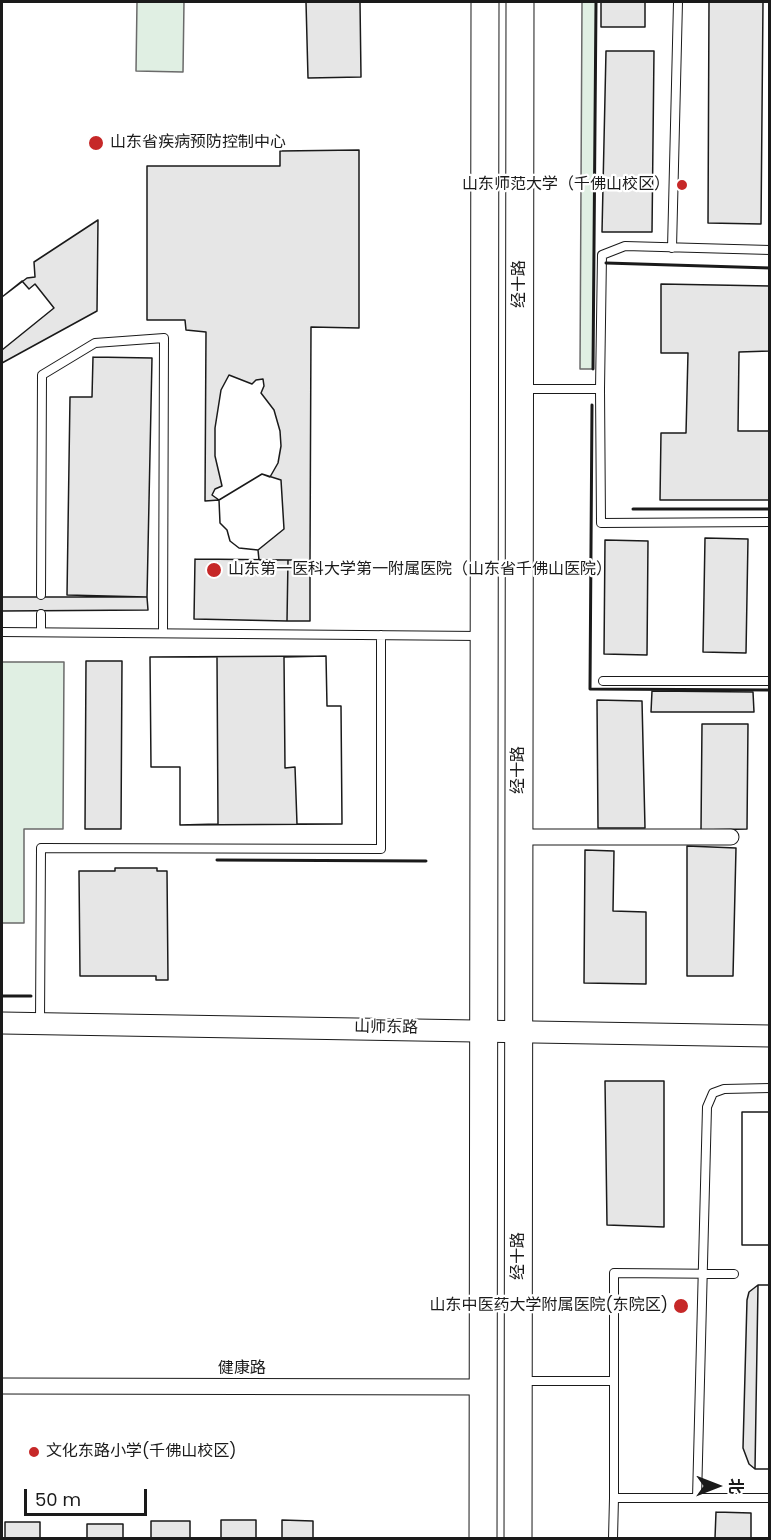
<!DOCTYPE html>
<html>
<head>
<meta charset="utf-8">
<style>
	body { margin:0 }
	#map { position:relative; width:771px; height:1540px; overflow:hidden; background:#fff; font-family:Poppins,"Noto Sans SC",sans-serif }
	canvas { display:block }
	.frame { position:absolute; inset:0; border:3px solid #1a1a1a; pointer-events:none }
	.north { position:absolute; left:687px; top:1456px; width:60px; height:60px; -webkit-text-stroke:4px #fff; paint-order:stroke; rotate:90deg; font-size:16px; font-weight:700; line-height:24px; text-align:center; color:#1a1a1a }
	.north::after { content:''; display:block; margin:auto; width:21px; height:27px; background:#1a1a1a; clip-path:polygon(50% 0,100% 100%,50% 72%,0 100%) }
	.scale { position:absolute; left:24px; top:1489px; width:123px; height:27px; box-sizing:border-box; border:3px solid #1a1a1a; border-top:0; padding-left:8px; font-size:18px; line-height:21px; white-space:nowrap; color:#1a1a1a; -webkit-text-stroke:4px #fff; paint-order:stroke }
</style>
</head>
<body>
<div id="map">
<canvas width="771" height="1540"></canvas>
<div class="frame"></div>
<div class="north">北</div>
<div class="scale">50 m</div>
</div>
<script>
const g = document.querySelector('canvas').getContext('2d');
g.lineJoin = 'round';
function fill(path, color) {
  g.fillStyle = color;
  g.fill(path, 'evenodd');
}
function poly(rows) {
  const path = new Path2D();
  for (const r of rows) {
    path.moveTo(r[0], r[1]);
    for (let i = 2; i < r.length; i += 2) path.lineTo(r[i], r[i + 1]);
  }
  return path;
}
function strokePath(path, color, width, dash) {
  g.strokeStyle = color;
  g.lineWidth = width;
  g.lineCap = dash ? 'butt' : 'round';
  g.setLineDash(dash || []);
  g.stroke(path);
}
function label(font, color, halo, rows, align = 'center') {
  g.font = font + ' Poppins,"Noto Sans SC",sans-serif';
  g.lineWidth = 4.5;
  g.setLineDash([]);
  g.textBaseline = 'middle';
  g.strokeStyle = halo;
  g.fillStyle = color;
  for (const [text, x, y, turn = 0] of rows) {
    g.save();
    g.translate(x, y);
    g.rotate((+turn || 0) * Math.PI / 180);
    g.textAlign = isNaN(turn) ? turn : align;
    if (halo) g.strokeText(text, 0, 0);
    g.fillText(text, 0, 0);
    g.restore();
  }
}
const green = poly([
	[137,2,184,2,183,72,136,71,137,2],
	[582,2,596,2,593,369,580,369,582,2],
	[2,662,64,662,63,829,24,829,24,923,2,923,2,662]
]);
const building = poly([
	[306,2,360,2,361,77,308,78,306,2],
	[601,2,645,2,645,27,601,27,601,2],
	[709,2,763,2,761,224,708,223,709,2],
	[606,51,654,51,652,232,602,232,606,51],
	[359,150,359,328,311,327,310,560,259,560,258,550,239,548,230,541,227,530,220,523,219,500,205,501,206,332,186,330,185,320,147,320,147,166,280,166,280,151,359,150],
	[98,220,97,311,2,363,2,297,27,278,35,277,34,262,98,220],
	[22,281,29,289,35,284,54,308,2,350,2,297,22,281],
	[661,284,770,286,770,351,739,352,738,431,770,431,770,500,660,500,661,433,686,433,688,353,661,353,661,284],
	[93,357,152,358,147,597,67,595,70,397,92,397,93,357],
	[229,375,252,384,256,380,263,379,264,386,261,393,274,410,280,431,281,446,278,463,270,477,262,474,219,500,212,495,215,489,222,486,215,456,215,428,221,390,229,375],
	[262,474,281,480,284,529,258,550,239,548,230,541,227,530,220,523,219,500,262,474],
	[705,538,748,539,746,653,703,652,705,538],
	[605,540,648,541,647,655,604,654,605,540],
	[195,559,288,560,287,621,194,619,195,559],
	[288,560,310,560,310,621,287,621,288,560],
	[2,597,147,597,148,610,2,611,2,597],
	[326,656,327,706,341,706,342,824,297,824,295,767,285,768,284,657,326,656],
	[326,656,327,706,341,706,342,824,180,825,180,767,151,767,150,657,326,656],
	[150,657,217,657,218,824,180,825,180,767,151,767,150,657],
	[86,661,122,661,121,829,85,829,86,661],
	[652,691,753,692,754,712,651,712,652,691],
	[597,700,642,701,645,828,598,828,597,700],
	[702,724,748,724,747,829,701,830,702,724],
	[687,846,736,848,733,976,687,976,687,846],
	[585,850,614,851,613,911,646,912,646,984,584,983,585,850],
	[115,868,157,868,157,871,167,871,168,980,156,980,156,976,80,976,79,871,115,871,115,868],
	[605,1081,664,1081,664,1227,607,1225,605,1081],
	[742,1112,770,1112,770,1245,742,1245,742,1112],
	[742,1112,770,1112,770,1245,742,1245,742,1112],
	[758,1285,770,1285,770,1469,755,1469,749,1464,743,1448,747,1300,749,1292,758,1285],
	[758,1285,770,1285,770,1469,755,1469,758,1285],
	[716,1512,751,1513,751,1538,715,1538,716,1512],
	[221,1520,256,1520,256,1538,221,1538,221,1520],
	[282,1520,313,1521,313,1538,282,1538,282,1520],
	[151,1521,190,1521,190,1538,151,1538,151,1521],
	[5,1522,40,1522,40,1538,5,1538,5,1522],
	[87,1524,123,1524,123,1538,87,1538,87,1524]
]);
const lane = poly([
	[672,248,678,2],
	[525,389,600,389,601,523,770,522],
	[600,389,602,255,625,246,770,250],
	[41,595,42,375,95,343,164,338,163,633],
	[41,614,41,632],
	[2,632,480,636],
	[603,681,770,681],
	[40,1022,41,848,381,849,381,635],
	[523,1381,614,1381,614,1498,770,1498],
	[614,1381,614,1273,734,1274],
	[697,1498,707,1107,713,1093,724,1089,770,1088],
	[613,1538,614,1498]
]);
const street = poly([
	[520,837,731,837],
	[2,1386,483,1387]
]);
const secondary = poly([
	[2,1023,770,1036]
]);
const highway = poly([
	[483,1538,485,2],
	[518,1538,520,2]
]);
const wall = poly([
	[606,263,770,268],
	[593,369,596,2],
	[592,405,590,689,770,690],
	[633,509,770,509],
	[217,860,426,861],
	[2,996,31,996]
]);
const markers = [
	[96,143,8,"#c62828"],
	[682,185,6,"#c62828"],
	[214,570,8,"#c62828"],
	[681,1306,8,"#c62828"],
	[34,1452,6,"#c62828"]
];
const poiNames = [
	["山东省疾病预防控制中心",110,143],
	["山东师范大学（千佛山校区）",670,185,"right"],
	["山东第一医科大学第一附属医院（山东省千佛山医院）",228,570],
	["山东中医药大学附属医院(东院区)",668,1306,"right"],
	["文化东路小学(千佛山校区)",46,1452]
];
const streetNames = [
	["经十路",520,284,-90],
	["经十路",519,770,-90],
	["山师东路",386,1028,1],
	["经十路",519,1256,-90],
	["健康路",242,1369]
];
fill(green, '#e0efe3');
strokePath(green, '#6a6a6a', 1.5);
fill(building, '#e6e6e6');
strokePath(building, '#1a1a1a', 1.5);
strokePath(lane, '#1a1a1a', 10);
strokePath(street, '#1a1a1a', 17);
strokePath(secondary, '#1a1a1a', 23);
strokePath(highway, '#1a1a1a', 29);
strokePath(lane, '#fff', 8);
strokePath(street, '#fff', 15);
strokePath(secondary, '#fff', 21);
strokePath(highway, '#fff', 27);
strokePath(wall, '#1a1a1a', 3);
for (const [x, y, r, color] of markers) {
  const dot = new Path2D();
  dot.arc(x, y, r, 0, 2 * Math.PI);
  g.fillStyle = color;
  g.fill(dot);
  strokePath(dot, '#fff', 2);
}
label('16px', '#1a1a1a', '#fff', poiNames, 'left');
label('16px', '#1a1a1a', '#fff', streetNames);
</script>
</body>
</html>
